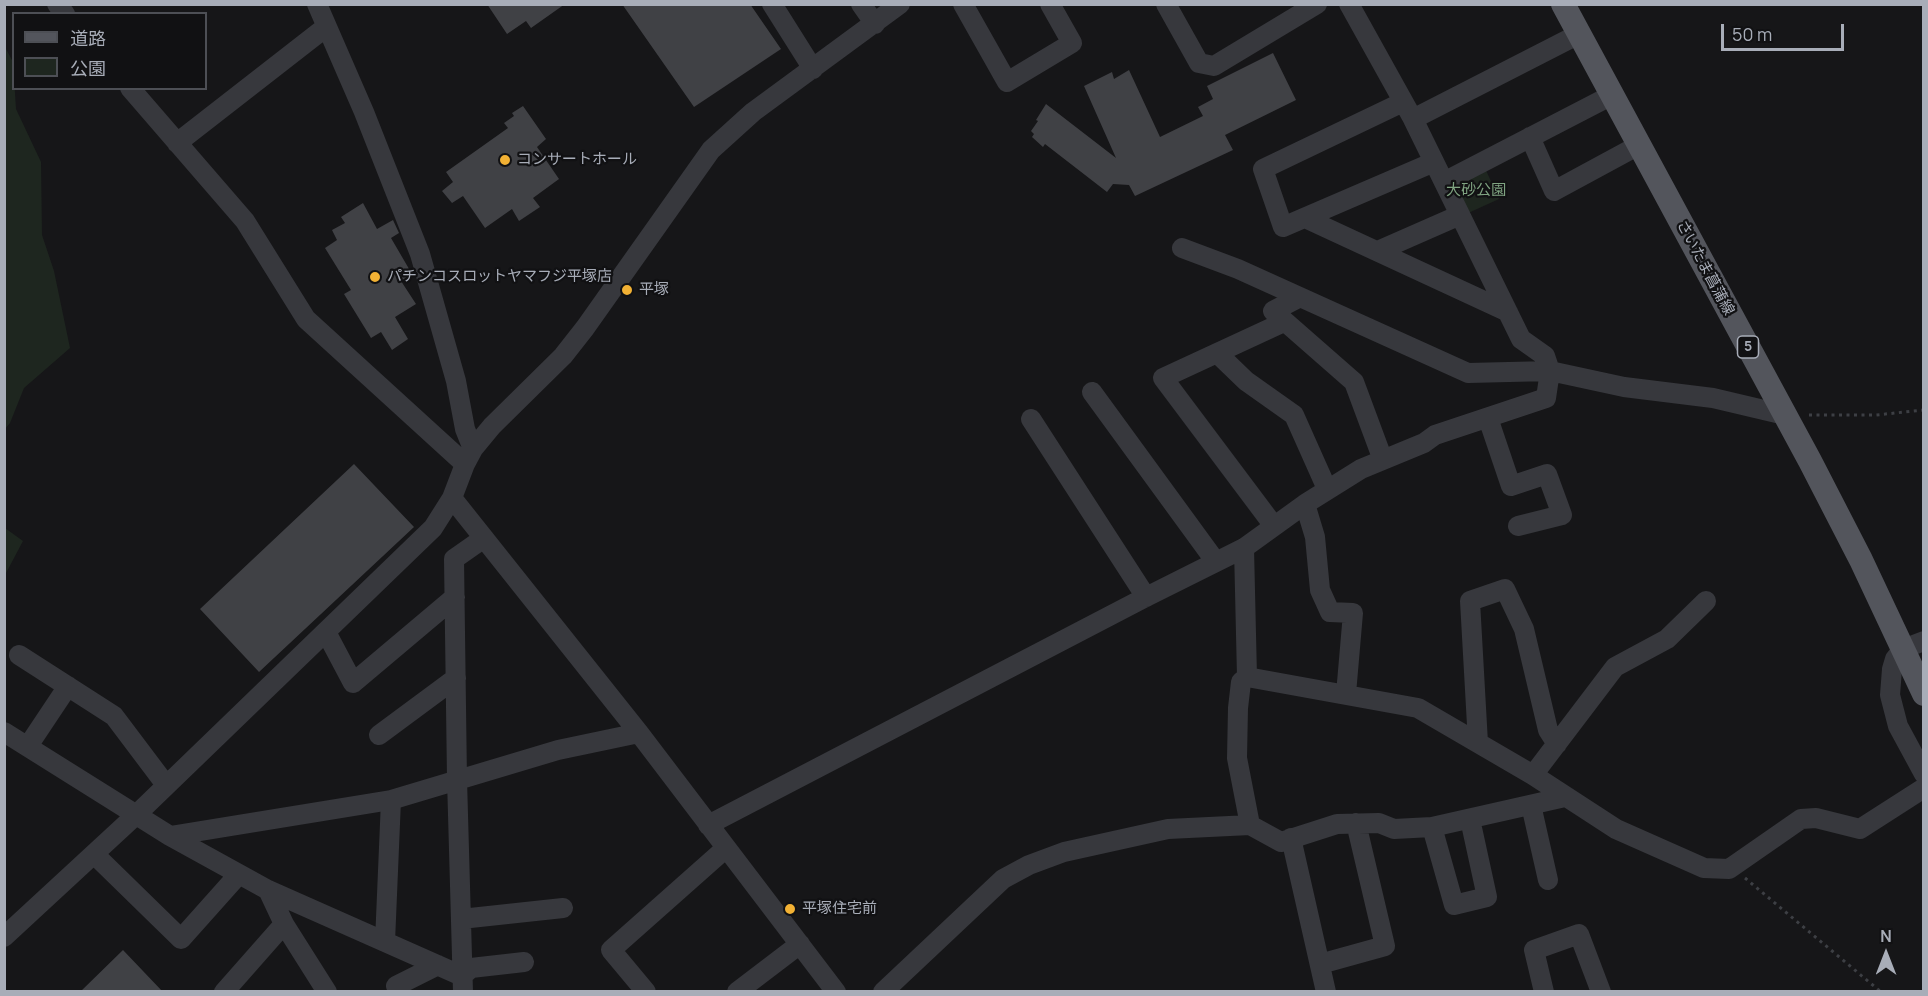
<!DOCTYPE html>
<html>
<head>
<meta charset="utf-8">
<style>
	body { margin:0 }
	#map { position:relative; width:1928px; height:996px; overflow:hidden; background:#161618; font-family:Manrope,"Noto Sans JP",sans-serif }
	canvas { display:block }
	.frame { position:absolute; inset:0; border:6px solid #a8adb8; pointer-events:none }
	.legend { position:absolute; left:12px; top:12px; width:195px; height:78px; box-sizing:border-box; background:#111113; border:2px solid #4d4f55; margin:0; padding:8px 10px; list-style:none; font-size:18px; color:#a8adb8 }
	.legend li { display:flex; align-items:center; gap:12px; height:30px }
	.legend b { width:30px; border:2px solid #4d4f55 }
	.north { position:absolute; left:1856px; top:924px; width:60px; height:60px; -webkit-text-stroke:4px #111113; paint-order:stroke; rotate:0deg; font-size:16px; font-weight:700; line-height:24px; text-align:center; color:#a8adb8 }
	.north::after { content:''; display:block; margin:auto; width:21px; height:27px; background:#a8adb8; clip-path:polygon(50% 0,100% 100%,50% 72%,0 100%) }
	.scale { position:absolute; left:1721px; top:24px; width:123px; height:27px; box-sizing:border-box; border:3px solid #a8adb8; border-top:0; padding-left:8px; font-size:18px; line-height:21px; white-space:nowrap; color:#a8adb8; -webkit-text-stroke:4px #111113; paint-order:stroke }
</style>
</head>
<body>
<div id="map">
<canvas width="1928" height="996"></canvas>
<div class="frame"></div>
<ul class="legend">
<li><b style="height:8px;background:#53555c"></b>道路</li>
<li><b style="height:16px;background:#1e261f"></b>公園</li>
</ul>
<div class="north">N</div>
<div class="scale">50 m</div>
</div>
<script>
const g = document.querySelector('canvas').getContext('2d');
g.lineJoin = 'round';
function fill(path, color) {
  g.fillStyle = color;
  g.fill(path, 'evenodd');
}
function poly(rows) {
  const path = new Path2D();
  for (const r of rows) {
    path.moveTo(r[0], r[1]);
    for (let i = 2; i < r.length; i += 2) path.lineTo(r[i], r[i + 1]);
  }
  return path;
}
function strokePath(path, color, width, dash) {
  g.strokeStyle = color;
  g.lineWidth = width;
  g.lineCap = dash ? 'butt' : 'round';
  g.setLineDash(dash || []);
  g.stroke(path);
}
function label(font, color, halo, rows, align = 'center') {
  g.font = font + ' Manrope,"Noto Sans JP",sans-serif';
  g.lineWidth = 4.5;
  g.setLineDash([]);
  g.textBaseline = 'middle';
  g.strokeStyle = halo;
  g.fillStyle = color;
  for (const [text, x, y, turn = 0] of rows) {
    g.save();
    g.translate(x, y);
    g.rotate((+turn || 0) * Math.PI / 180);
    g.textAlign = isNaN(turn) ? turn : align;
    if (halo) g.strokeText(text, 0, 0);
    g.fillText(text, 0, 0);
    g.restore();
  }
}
const green = poly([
	[5,47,13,62,16,109,41,162,42,235,54,271,70,348,24,388,10,423,5,429],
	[1485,168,1499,199,1466,214,1455,182],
	[5,528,23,541,5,575]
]);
const building = poly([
	[487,4,565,4,531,28,526,21,507,34],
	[622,4,750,4,781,49,694,107],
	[1273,53,1296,100,1225,135,1233,150,1135,196,1129,185,1113,184,1107,192,1045,144,1043,147,1032,137,1034,134,1031,131,1038,121,1036,120,1046,104,1116,158,1084,86,1112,72,1114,79,1129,70,1160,137,1203,116,1198,107,1213,99,1207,86],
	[523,106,546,139,537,147,559,179,533,198,540,207,519,221,512,209,485,228,463,196,452,203,442,191,453,182,446,172,508,128,504,123,514,116,512,113],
	[363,203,377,229,393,220,399,233,391,238,412,274,401,281,416,304,395,317,408,339,392,350,381,332,371,338,344,294,351,290,325,248,337,240,332,230,345,223,341,217],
	[354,464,414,527,259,672,200,609],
	[123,950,163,992,80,992]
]);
const path = poly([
	[1809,415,1876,415,1924,410],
	[1745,878,1881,992]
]);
const minor = poly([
	[57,4,65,14],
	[317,4,364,112,420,254,456,381,465,429,473,449],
	[772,4,813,69],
	[861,4,875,24],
	[963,4,1007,82,1072,43,1050,4],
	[1166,4,1199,63,1214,66,1317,4],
	[1349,4,1413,119,1579,34],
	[130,88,245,221,306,319,465,464],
	[1403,102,1263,169,1283,227,1434,162],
	[1530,137,1554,191,1639,145],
	[177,143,326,27],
	[1444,182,1612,95],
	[1305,218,1508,312],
	[1182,248,1238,269,1468,373,1550,371,1624,387,1713,398,1785,415],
	[1378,251,1460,215],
	[1300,297,1273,311,1354,382,1383,460],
	[1217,353,1246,381,1294,415,1327,489],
	[1092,392,1216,562],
	[1488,418,1511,486,1547,474,1562,515,1518,526],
	[1031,419,1146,597],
	[452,498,639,733,836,992],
	[1305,504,1315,537,1320,590,1330,612,1353,613,1346,694],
	[1274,526,1163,378,1284,322],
	[1244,548,1247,677,1241,682,1238,708,1237,758,1250,825],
	[326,632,353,683,455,597],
	[1924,641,1903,649,1895,659,1892,669,1890,695,1898,726,1924,774],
	[19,655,114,716,166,785],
	[1247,677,1418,708,1533,775,1616,829,1704,868,1729,869,1801,819,1816,818,1860,829,1924,788],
	[4,732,170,836,268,890,462,976],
	[379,735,456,678],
	[1478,743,1470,601,1505,589,1524,629,1548,730,1557,744],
	[28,746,68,686],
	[1533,775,1615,667,1667,639,1706,601],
	[1531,805,1548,880],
	[708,825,1146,597,1244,548,1305,504,1361,469,1424,443,1435,435,1546,398,1550,371,1545,356,1521,339,1413,119],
	[1432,827,1454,905,1487,897,1470,819],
	[170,836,391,800,558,750,639,733],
	[1291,838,1326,992],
	[94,854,181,939,239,874],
	[268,890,284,924,327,992],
	[461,919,563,908],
	[4,937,137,814,433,528,452,498,465,464,473,449,492,426,563,356,585,328,711,150,753,112,900,4],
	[385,942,391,800],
	[1320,964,1385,946,1356,823],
	[462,976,471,968,524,962],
	[396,986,438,965],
	[224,992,284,924],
	[463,992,457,779,454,559,484,538],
	[646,992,611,950,726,848],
	[737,992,800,944],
	[883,992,1003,879,1029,865,1064,852,1168,829,1250,825,1281,842,1337,824,1379,823,1394,829,1432,827,1565,797],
	[1544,992,1534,950,1579,934,1601,992]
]);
const major = poly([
	[1563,4,1810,461,1861,560,1924,694]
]);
const markers = [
	[505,160,6,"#f2b134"],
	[375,277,6,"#f2b134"],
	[627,290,6,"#f2b134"],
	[790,909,6,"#f2b134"]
];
const shields = [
	[1748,347,21]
];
const shieldNames = [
	["5",1748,347]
];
const poiNames = [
	["コンサートホール",517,160],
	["パチンコスロットヤマフジ平塚店",387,277],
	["平塚",639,290],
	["平塚住宅前",802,909]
];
const parkNames = [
	["大砂公園",1476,191]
];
const streetNames = [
	["さいたま菖蒲線",1705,268,62]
];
fill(green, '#1e261f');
fill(building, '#404145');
strokePath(path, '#3d3f44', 3, [3, 4.5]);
strokePath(minor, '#37383d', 20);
strokePath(major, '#53555c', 24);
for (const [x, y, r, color] of markers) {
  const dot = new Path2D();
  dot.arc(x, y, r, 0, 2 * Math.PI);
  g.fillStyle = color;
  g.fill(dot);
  strokePath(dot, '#111113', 2);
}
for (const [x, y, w] of shields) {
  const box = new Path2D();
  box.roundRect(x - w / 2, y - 11, w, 22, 4.5);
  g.fillStyle = '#111113';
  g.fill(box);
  strokePath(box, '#a8adb8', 1.5);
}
label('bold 14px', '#a8adb8', null, shieldNames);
label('15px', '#a8adb8', '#111113', poiNames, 'left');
label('15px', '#7fa381', '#111113', parkNames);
label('15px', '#a8adb8', '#111113', streetNames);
</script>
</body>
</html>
